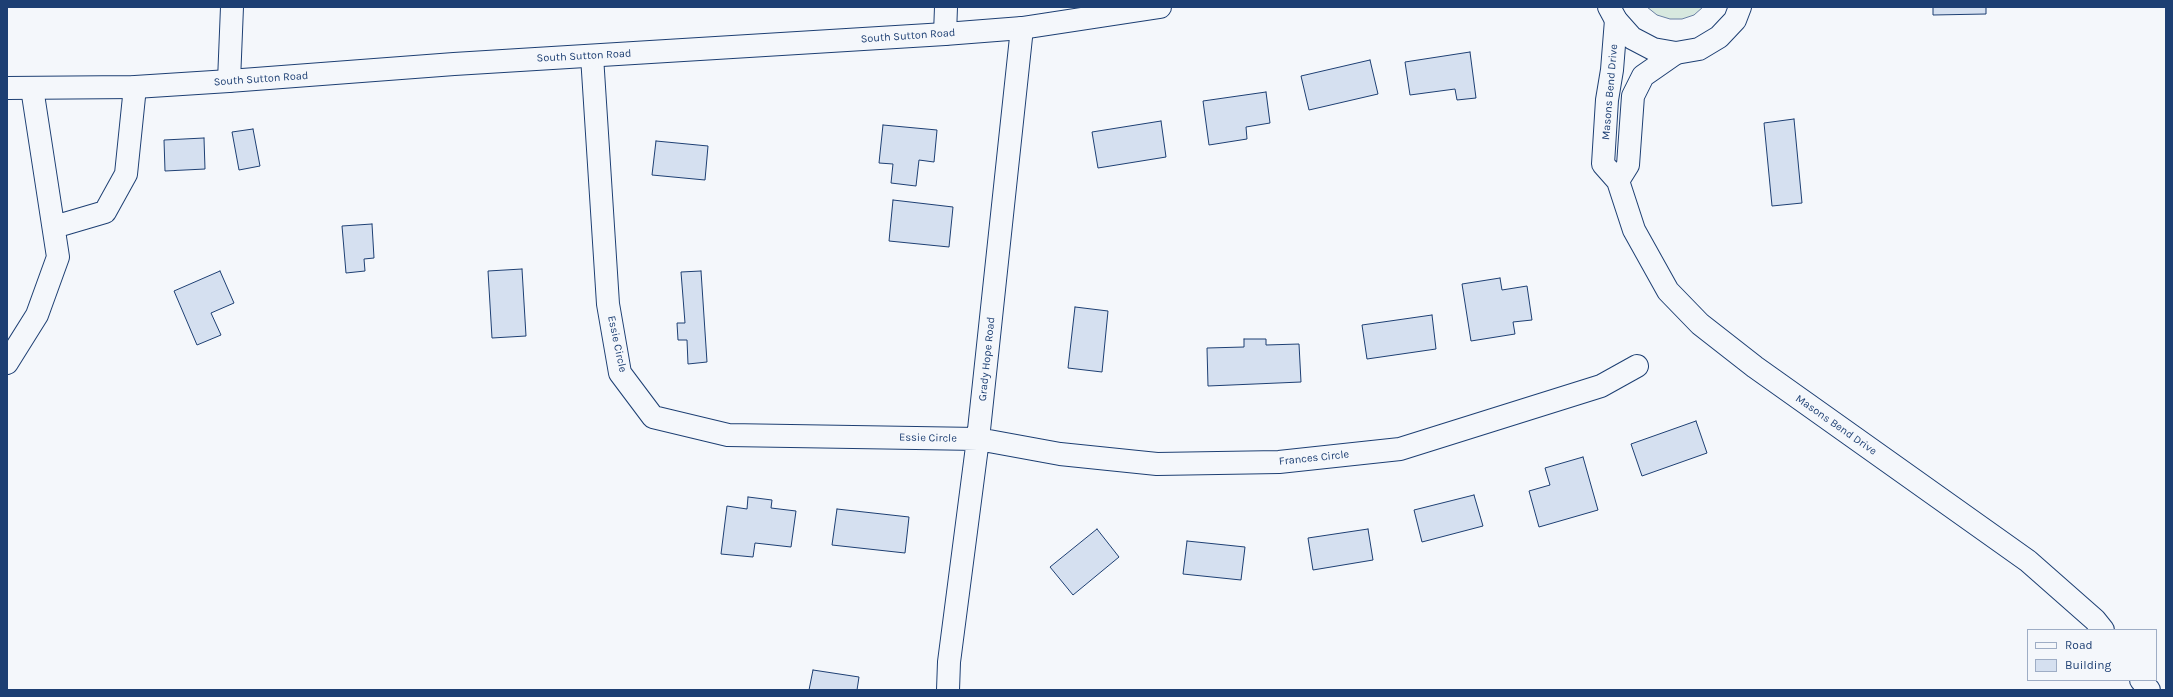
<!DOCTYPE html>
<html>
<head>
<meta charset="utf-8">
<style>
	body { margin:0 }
	#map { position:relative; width:2173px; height:697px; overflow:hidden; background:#f4f7fb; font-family:Karla,sans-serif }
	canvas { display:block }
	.frame { position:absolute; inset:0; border:8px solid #1d3f73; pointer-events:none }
	.legend { position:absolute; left:2027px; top:629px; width:130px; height:52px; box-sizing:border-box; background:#f4f7fb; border:1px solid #9eadc5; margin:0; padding:5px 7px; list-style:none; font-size:12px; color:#1d3f73 }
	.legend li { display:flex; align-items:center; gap:8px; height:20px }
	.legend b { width:20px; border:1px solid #9eadc5 }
</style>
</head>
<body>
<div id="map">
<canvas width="2173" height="697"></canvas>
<div class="frame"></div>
<ul class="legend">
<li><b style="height:5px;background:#f4f7fb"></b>Road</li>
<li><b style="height:11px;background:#d5e0f0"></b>Building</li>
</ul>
</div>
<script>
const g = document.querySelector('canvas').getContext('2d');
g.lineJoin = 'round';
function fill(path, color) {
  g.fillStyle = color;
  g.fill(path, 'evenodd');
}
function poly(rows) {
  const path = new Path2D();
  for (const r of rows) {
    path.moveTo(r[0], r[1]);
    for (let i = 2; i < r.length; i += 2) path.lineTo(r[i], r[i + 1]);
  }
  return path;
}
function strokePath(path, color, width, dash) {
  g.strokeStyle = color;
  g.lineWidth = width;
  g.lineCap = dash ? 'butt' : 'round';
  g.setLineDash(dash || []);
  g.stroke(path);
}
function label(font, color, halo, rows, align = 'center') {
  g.font = font + ' Karla,sans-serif';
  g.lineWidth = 3;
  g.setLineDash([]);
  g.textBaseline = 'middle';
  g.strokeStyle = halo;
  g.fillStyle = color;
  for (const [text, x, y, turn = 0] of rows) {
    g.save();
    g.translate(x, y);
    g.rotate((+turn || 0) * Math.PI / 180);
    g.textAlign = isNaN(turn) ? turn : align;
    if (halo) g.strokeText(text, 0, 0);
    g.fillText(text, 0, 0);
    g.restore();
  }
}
const green = poly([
	[1647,7,1703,7,1694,15,1682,19,1670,19,1657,15,1647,7]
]);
const building = poly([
	[1933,7,1986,7,1986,14,1933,15,1933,7],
	[1470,52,1476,98,1457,100,1455,89,1410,95,1405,62,1470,52],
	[1370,60,1378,94,1309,110,1301,76,1370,60],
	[1266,92,1270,123,1246,127,1247,139,1209,145,1203,101,1266,92],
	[1794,119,1802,203,1772,206,1764,123,1794,119],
	[1161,121,1166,157,1098,168,1092,132,1161,121],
	[883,125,937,130,934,162,919,160,916,186,891,183,893,164,879,163,883,125],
	[253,129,260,166,239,170,232,132,253,129],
	[204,138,205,169,165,171,164,140,204,138],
	[656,141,708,146,705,180,652,175,656,141],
	[893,200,953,207,949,247,889,241,893,200],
	[372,224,374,258,364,259,365,271,346,273,342,226,372,224],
	[522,269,526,336,492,338,488,271,522,269],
	[220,271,234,303,211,313,221,335,197,345,174,291,220,271],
	[701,271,707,362,688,364,687,340,678,340,677,323,685,323,681,272,701,271],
	[1500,278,1502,290,1527,286,1532,320,1513,322,1515,334,1471,341,1462,284,1500,278],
	[1075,307,1108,311,1102,372,1068,368,1075,307],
	[1432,315,1436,349,1367,359,1362,325,1432,315],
	[1244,339,1266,339,1266,345,1299,344,1301,382,1208,386,1207,348,1244,347,1244,339],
	[1696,421,1707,453,1642,476,1631,444,1696,421],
	[1583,457,1598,510,1539,527,1529,491,1550,485,1545,468,1583,457],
	[1474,495,1483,526,1422,542,1414,510,1474,495],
	[748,497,772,500,771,508,796,511,791,547,755,543,753,557,721,554,727,506,747,509,748,497],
	[837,509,909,517,905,553,832,545,837,509],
	[1097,529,1119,557,1073,595,1050,567,1097,529],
	[1368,529,1373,560,1313,570,1308,538,1368,529],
	[1187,541,1245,547,1241,580,1183,574,1187,541],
	[813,670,859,677,857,690,809,690,813,670]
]);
const minor = poly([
	[1616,20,1612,70,1607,100,1603,164,1618,181,1634,230,1668,291,1700,324,1755,367,2028,561,2095,620,2103,630],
	[945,34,946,7],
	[592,56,608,304,620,373,653,417,728,435,978,439,1060,454,1157,464,1279,462,1400,449,1601,386,1637,366],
	[229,81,232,7],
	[1618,181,1628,165,1633,96,1643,76,1676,53],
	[54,227,105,212,126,174,135,87],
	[7,363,37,315,58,257,32,88],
	[2141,680,2149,690],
	[948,690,949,662,978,439,1022,28]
]);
const major = poly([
	[1609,7,1616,20,1632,38,1653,49,1676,53,1699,49,1719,37,1735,20,1740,7],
	[7,88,135,87,229,81,454,64,945,34,1022,28,1160,7]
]);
const streetNames = [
	["South Sutton Road",908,36,-4],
	["South Sutton Road",584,56,-3],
	["South Sutton Road",261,79,-4],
	["Masons Bend Drive",1610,92,-85],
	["Essie Circle",617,344,78],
	["Grady Hope Road",987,359,-84],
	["Masons Bend Drive",1836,425,35],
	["Essie Circle",928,438,1],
	["Frances Circle",1314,458,-6]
];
fill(green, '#d7e8df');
strokePath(green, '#687fa3', 1);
fill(building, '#d5e0f0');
strokePath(building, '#1d3f73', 1);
strokePath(minor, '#1d3f73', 24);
strokePath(major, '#1d3f73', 24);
strokePath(minor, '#f4f7fb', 22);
strokePath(major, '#f4f7fb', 22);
label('11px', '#1d3f73', '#f4f7fb', streetNames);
</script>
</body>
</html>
